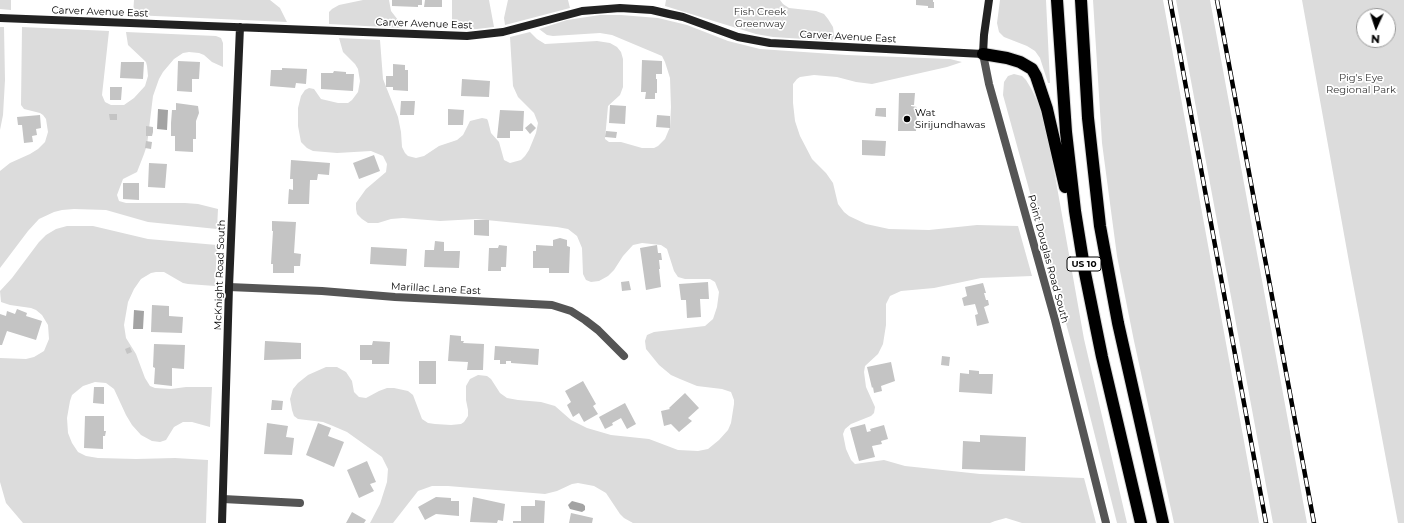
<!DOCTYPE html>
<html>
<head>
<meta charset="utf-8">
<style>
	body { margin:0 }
	#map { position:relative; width:1404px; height:523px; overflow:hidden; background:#fff; font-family:Montserrat,sans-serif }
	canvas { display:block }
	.north { position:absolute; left:1356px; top:8px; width:40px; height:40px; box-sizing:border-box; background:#fff; border:1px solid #999; border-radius:50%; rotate:183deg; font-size:11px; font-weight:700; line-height:16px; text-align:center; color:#000 }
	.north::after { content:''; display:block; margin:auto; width:14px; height:18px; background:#000; clip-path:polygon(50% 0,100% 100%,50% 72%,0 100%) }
</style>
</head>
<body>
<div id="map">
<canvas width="1404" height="523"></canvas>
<div class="north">N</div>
</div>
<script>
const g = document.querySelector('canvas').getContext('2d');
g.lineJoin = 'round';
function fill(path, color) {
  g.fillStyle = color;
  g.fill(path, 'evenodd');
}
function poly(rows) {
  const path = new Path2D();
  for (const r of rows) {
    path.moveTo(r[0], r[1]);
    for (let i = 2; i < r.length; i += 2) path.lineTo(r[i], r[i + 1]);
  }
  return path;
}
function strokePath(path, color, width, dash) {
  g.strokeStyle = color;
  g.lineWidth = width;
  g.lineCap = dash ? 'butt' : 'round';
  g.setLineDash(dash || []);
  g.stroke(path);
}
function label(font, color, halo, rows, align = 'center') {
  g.font = font + ' Montserrat,sans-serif';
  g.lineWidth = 3.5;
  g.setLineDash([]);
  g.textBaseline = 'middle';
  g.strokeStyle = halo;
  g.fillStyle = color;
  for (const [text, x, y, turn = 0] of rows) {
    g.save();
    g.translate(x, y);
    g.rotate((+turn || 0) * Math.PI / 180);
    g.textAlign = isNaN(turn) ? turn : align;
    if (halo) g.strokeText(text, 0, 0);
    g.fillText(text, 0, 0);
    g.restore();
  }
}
const green = poly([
	[0,0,11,0,11,10,0,9],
	[134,0,270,0,280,8,287,22,133,15],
	[363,0,389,0,391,11,398,20,402,28,329,24,329,12,332,9,339,5],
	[452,0,489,0,494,27,477,29,452,30],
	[508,0,568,0,570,8,505,25,504,18],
	[666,0,780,0,783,4,789,8,816,11,824,14,828,19,833,27,835,41,773,37,756,34,665,6],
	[1000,0,1046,0,1050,83,1048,83,1040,58,1035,51,1027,46,1004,37,999,32,997,23],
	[1093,0,1163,0,1259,523,1174,523,1134,341,1117,256,1102,143],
	[1176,0,1210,0,1307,523,1273,523],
	[1302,0,1404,0,1404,523,1398,523,1349,262],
	[1364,16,1388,16,1388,40,1364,40],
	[600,15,621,15,658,18,687,25,728,41,760,49,847,55,950,59,962,62,947,67,872,84,856,82,837,77,814,75,800,77,797,79,793,84,793,103,795,121,800,136,812,159,826,173,833,183,838,204,844,212,849,216,866,224,889,229,929,230,977,225,1018,226,1032,276,981,278,934,288,901,291,890,296,886,304,886,325,883,344,878,354,865,366,864,372,866,387,875,407,874,413,871,416,851,424,845,429,843,434,846,449,851,460,855,464,884,460,905,466,980,474,1084,478,1096,523,1022,523,1006,518,995,521,990,523,633,523,624,518,620,514,606,493,594,486,578,483,572,484,557,491,545,494,448,486,432,486,418,491,393,523,370,523,380,504,387,482,388,469,382,457,347,432,333,426,323,422,298,419,294,416,292,410,290,399,293,389,298,383,308,375,326,367,337,367,346,372,352,381,354,392,359,397,366,398,379,391,387,388,394,388,408,391,413,395,422,419,428,423,435,424,451,425,461,424,464,422,468,416,468,410,466,400,466,386,470,379,478,375,487,376,491,379,500,393,507,398,518,400,541,402,555,406,571,420,587,428,611,435,649,439,678,450,698,451,708,449,719,440,728,430,731,423,734,404,734,400,731,392,722,389,697,386,680,379,671,375,659,365,646,349,645,341,647,335,654,332,705,326,713,319,717,307,719,292,715,282,710,279,685,279,678,277,674,271,667,249,661,245,642,243,633,245,623,256,614,270,608,276,599,281,591,282,586,280,583,274,582,248,577,236,568,229,557,227,476,219,440,221,403,218,391,219,378,223,368,223,362,219,357,214,356,209,356,203,366,189,386,172,387,164,383,156,371,151,337,153,313,151,307,148,301,142,298,126,298,108,301,96,305,90,309,88,314,89,321,99,338,103,348,103,352,100,358,92,360,81,358,69,355,64,343,52,339,38,380,40,383,79,398,117,401,132,402,147,405,153,408,156,416,158,424,156,439,146,457,140,463,135,470,121,482,118,487,119,488,121,491,133,499,142,504,160,510,163,521,160,525,156,529,150,536,133,538,123,534,113,518,97,513,86,510,37,530,32,537,39,545,44,597,41,610,43,617,47,621,52,623,59,623,87,620,95,608,106,605,139,609,142,621,142,642,148,654,148,658,146,665,139,670,127,671,107,670,78,665,62,662,56,612,35,600,33,553,36,547,35,539,29,567,20],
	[0,27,4,27,5,80,3,115,0,130],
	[22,27,109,31,102,95,105,102,111,105,124,105,134,98,145,86,148,76,147,66,146,62,128,45,126,32,216,36,221,38,223,43,223,67,212,62,204,55,199,53,189,52,183,53,174,59,163,72,159,79,153,96,147,145,144,154,137,172,123,179,117,195,119,201,126,203,185,203,198,204,218,209,217,229,148,222,106,210,74,209,62,210,54,212,39,219,28,231,0,268,0,171,10,163,30,154,38,149,45,142,48,132,46,119,43,115,40,113,24,109,21,105],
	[1014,74,1022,76,1026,80,1032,90,1039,105,1046,125,1084,339,1127,523,1117,523,1072,345,1003,95,1004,82,1008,76],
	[67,226,93,226,148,239,217,245,215,286,188,284,183,283,164,272,156,272,151,273,141,279,134,289,128,302,124,325,126,338,136,354,145,378,150,386,155,388,171,389,186,387,212,387,210,427,192,422,183,422,174,427,166,440,160,442,152,441,141,435,132,425,126,415,114,389,106,383,95,382,83,386,72,395,70,401,67,418,68,433,72,443,78,452,86,456,98,458,136,459,175,458,208,460,206,523,23,523,6,503,0,482,0,358,26,359,34,357,44,351,49,339,48,325,42,315,36,310,31,308,10,305,1,302,0,291,12,278,39,242,46,235,56,229]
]);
const water = poly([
	[158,109,168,110,167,130,157,129],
	[134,310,144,311,143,329,133,329],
	[572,501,583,504,585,506,585,510,582,512,570,509,568,505]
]);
const building = poly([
	[392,0,422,0,422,5,418,5,418,7,392,6],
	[425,0,442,0,442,7,424,7],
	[916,0,933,0,933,2,934,2,934,8,928,8,928,6,916,5],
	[642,60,662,61,662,74,656,74,656,79,657,79,657,93,655,93,655,99,645,99,646,92,641,92],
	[178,61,200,62,199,79,192,79,192,92,177,91],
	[121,62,144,62,143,79,120,78],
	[393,64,405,65,405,70,408,70,408,91,393,90,393,87,386,87,386,76,393,76],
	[282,68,307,69,306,84,296,83,295,88,270,86,271,70,282,70],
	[334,71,346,72,346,74,354,74,353,91,321,89,321,73,333,73],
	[462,79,490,81,489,97,461,96],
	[110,87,122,87,121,100,110,100],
	[899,93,915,93,914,105,911,105,911,106,917,107,916,131,898,131],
	[401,101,415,101,414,115,400,115],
	[176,103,198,106,199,113,196,121,196,139,193,139,193,152,175,151,175,136,171,136,171,123,172,110,176,110],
	[610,105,626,106,625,124,609,123],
	[876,108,886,108,886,117,875,116],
	[448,109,464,110,463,125,448,125],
	[500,110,524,111,523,131,510,131,510,138,497,138],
	[109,114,117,114,117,120,110,120],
	[40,115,41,128,36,129,37,135,32,136,33,142,24,143,22,125,18,125,17,117],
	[657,115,670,116,670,128,656,127],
	[531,123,536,128,530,134,525,128],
	[146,126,153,127,153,132,152,136,146,136],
	[606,131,617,132,616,138,605,137],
	[862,140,886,141,885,156,862,155],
	[146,141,152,142,151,149,145,148],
	[374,155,380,171,359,179,353,163],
	[291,160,330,163,329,175,318,174,317,180,310,180,309,204,288,204,289,189,293,190,293,179,290,179],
	[149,163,167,164,165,188,148,187],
	[123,183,139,183,139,200,123,199],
	[474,220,489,220,489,236,474,235],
	[272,221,296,222,294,253,301,254,300,266,294,266,294,273,273,273,273,264,271,264,273,231,272,231],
	[560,238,567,240,567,246,570,247,569,273,549,273,549,268,533,268,533,251,536,251,536,245,553,246,553,240],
	[435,241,444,242,444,251,460,251,459,268,424,267,425,250,434,250],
	[499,245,507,246,506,267,501,267,501,271,488,271,489,248,498,248],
	[657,245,658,253,661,253,662,260,659,260,660,269,659,269,661,287,646,290,640,248],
	[371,247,407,249,406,266,370,264],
	[629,281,631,290,622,291,621,282],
	[708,282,709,299,700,299,701,317,687,318,686,300,681,300,679,284],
	[983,283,986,293,984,293,986,300,988,300,989,305,984,307,989,323,977,326,975,315,978,314,975,304,964,306,962,298,967,296,965,287],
	[152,305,169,306,169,316,183,317,182,333,151,332],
	[17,309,27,313,26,316,42,321,36,340,7,331,2,345,0,345,0,314,6,316,7,311,15,314],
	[450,335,461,336,461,341,464,341,463,343,484,344,483,370,467,370,468,362,448,361],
	[265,341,301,343,301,359,264,360],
	[373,341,390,342,389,364,372,364,372,360,360,360,360,345,372,345],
	[154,344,185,345,184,369,172,368,172,386,154,384,155,368,153,367],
	[495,346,539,349,538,365,511,363,511,361,506,361,506,364,500,364,500,360,494,360],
	[130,347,132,352,127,354,125,349],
	[942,356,950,357,949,366,941,365],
	[419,361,436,361,436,384,419,384],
	[891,362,895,381,881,386,882,391,874,393,873,387,872,388,867,367],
	[969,370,979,371,979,374,993,374,992,394,959,392,960,373,969,374],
	[583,381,596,404,593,406,598,414,584,422,579,413,573,417,567,405,571,402,565,391],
	[94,387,104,387,104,404,93,403],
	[685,393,699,408,688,418,692,421,679,432,671,424,664,426,661,411,670,409,669,408],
	[272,400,283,401,282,410,271,410],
	[625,403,636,424,627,429,621,418,612,423,613,425,605,429,599,417],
	[85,416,104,416,104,431,106,431,105,436,103,436,103,449,84,448],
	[267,423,288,426,286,437,294,438,292,455,264,454],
	[318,423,331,428,328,436,344,442,334,467,306,455],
	[865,424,867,432,871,431,870,429,884,425,888,439,881,441,882,444,872,446,875,457,859,461,850,428],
	[980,435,1026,437,1025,471,962,469,963,441,980,442],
	[367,461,376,482,370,484,374,491,359,498,347,470],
	[436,497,451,498,451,501,459,501,459,516,436,514,425,520,418,507],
	[473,497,505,504,503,521,498,520,497,523,470,522],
	[535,500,545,501,544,523,513,523,513,521,521,521,521,506,535,506],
	[352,512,366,520,364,523,346,523],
	[571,513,593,518,592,523,569,523]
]);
const street = poly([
	[983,54,989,84,1055,320,1106,523],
	[229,287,322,291,395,297,552,305,571,311,585,320,598,330,624,356],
	[223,499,300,503]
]);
const secondary = poly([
	[0,18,467,36,503,32,582,11,620,8,652,10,669,14,683,17,738,37,770,43,983,54,984,35,989,0],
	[222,523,229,287,240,27]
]);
const highway = poly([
	[1057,0,1066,132,1075,211,1085,273,1102,357,1141,523],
	[1081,0,1088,118,1100,226,1118,323,1163,523],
	[983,54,1007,58,1020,62,1032,69,1036,76,1047,109,1065,187]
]);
const rail = poly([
	[1170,0,1266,523],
	[1217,0,1314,523]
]);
const markers = [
	[907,119,4,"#000"]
];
const shields = [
	[1084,264,34]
];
const shieldNames = [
	["US 10",1084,264]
];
const streetNames = [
	["Carver Avenue East",100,12,2],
	["Carver Avenue East",424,24,2],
	["Carver Avenue East",848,37,3],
	["Point Douglas Road South",1048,259,75],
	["McKnight Road South",220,275,-88],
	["Marillac Lane East",436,289,3]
];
const parkNames = [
	["Fish Creek",760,12],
	["Greenway",760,24],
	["Pig's Eye",1361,78],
	["Regional Park",1361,90]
];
const poiNames = [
	["Wat",915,113],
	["Sirijundhawas",915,125]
];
fill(green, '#dcdcdc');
fill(water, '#a3a3a3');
fill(building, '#c4c4c4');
strokePath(highway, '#dbdbdb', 14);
strokePath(street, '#555', 8);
strokePath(secondary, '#222', 8);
strokePath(highway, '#000', 12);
strokePath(rail, '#000', 4.5);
strokePath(rail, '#fff', 3, [9]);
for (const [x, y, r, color] of markers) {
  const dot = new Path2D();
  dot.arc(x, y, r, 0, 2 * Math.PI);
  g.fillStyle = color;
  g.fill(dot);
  strokePath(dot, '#fff', 1.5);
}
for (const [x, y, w] of shields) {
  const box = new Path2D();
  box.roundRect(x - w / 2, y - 7, w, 14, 3);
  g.fillStyle = '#fff';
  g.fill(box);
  strokePath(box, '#000', 1);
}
label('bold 9px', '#000', null, shieldNames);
label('10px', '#000', '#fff', streetNames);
label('10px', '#333', '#fff', parkNames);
label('10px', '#000', '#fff', poiNames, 'left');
</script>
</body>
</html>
